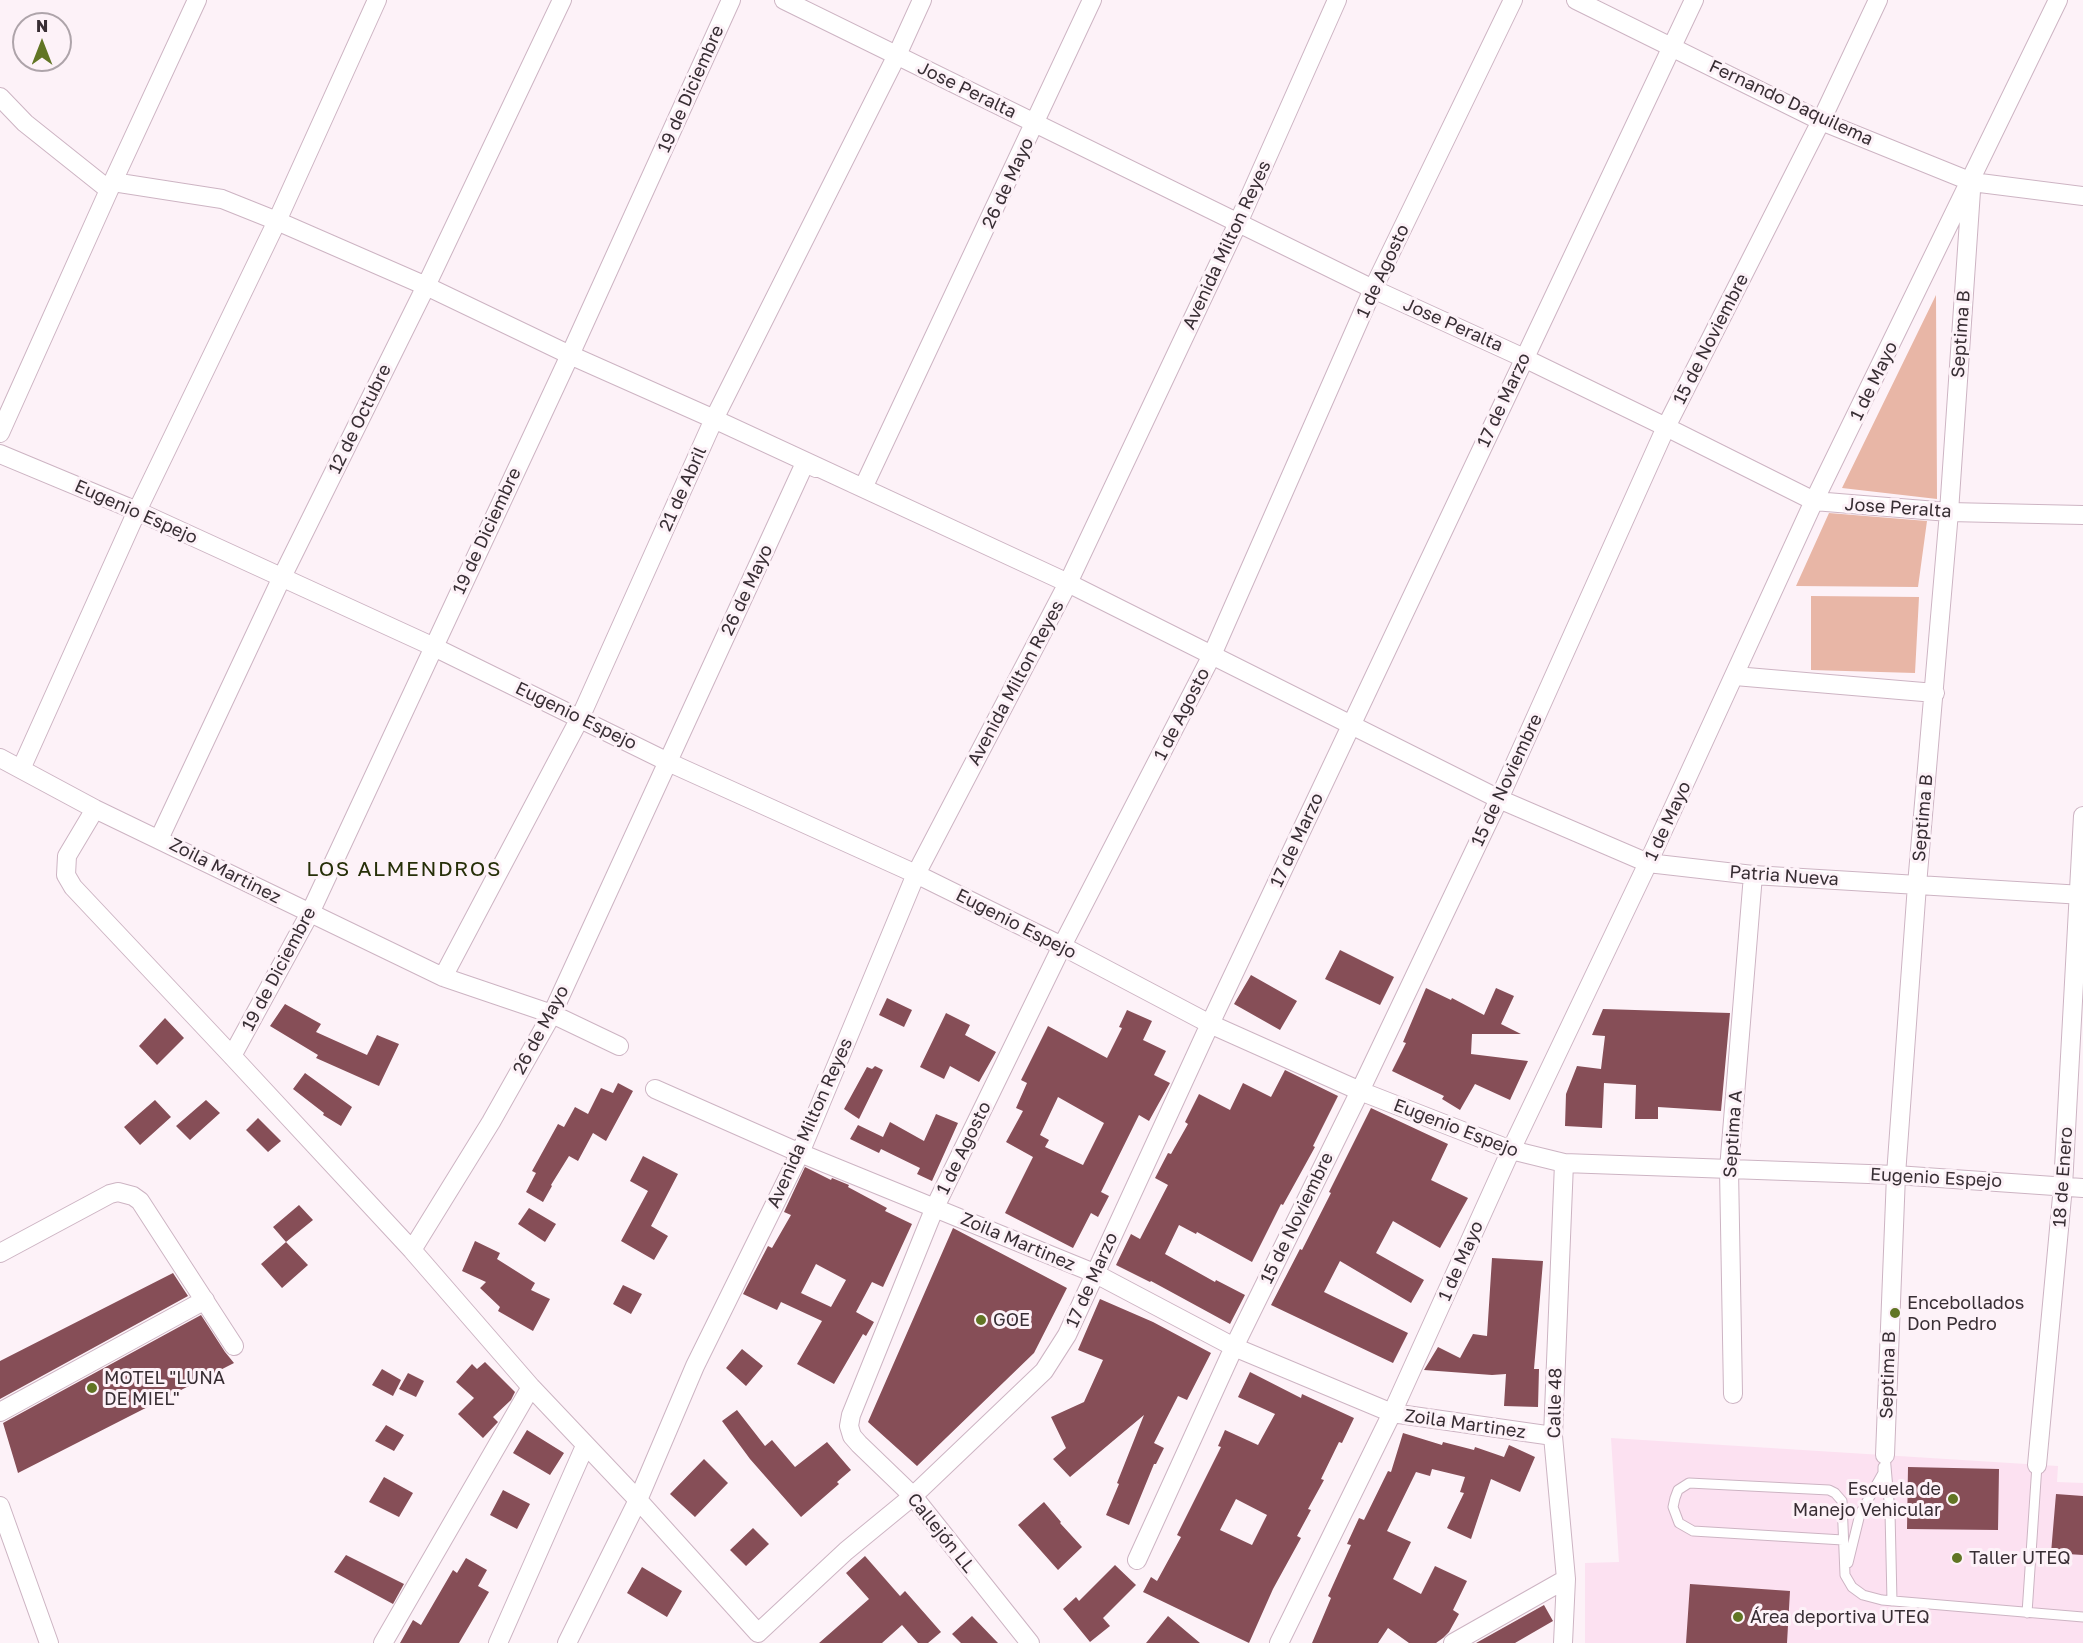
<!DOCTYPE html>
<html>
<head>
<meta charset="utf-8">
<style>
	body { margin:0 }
	#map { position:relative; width:2083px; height:1643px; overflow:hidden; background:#fdf2f8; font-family:"Golos Text",sans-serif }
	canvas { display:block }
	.north { position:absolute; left:12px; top:12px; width:60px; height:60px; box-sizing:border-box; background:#fdf2f8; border:2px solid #aea4aa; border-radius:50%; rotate:0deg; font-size:16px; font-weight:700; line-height:24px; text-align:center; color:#382e34 }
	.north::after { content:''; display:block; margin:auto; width:21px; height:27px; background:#617524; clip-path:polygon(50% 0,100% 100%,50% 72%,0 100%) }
</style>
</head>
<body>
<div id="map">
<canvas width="2083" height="1643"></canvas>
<div class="north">N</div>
</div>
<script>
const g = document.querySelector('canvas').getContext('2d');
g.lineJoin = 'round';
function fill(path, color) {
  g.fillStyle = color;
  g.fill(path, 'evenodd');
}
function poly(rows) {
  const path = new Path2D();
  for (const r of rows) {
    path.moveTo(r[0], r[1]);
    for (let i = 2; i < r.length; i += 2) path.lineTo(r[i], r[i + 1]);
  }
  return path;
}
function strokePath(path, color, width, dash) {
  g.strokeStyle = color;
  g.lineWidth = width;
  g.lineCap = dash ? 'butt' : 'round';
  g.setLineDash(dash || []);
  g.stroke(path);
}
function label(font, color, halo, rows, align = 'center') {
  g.font = font + ' "Golos Text",sans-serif';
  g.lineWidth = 6;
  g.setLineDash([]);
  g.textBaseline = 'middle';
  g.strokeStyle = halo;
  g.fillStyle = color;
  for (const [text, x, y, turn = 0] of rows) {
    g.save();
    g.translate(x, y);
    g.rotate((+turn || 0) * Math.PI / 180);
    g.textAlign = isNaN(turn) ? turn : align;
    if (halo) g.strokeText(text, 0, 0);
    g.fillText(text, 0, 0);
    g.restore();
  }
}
const built = poly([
	[1611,1438,2058,1466,2057,1482,2083,1483,2083,1643,1585,1643,1585,1563,1619,1562]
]);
const green = poly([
	[1936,295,1937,499,1842,488],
	[1829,513,1927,521,1918,587,1796,586],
	[1811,596,1919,597,1915,673,1811,670]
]);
const building = poly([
	[1340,950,1394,977,1380,1005,1325,979],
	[1251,975,1297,1001,1280,1030,1234,1004],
	[1426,988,1451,1000,1452,998,1484,1015,1496,988,1514,996,1501,1024,1521,1034,1472,1034,1471,1054,1528,1061,1510,1100,1475,1084,1460,1110,1442,1099,1444,1096,1392,1071,1406,1043,1403,1042],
	[887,998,912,1010,904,1027,879,1015],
	[285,1004,321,1024,316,1032,367,1055,377,1035,399,1044,379,1086,316,1058,318,1055,270,1026],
	[1603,1009,1730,1013,1721,1111,1658,1107,1658,1119,1635,1119,1636,1085,1604,1083,1602,1128,1565,1126,1566,1094,1577,1066,1601,1069,1605,1036,1592,1035],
	[1127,1010,1152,1021,1143,1040,1166,1051,1154,1075,1170,1083,1149,1121,1139,1115,1101,1192,1109,1196,1098,1217,1091,1213,1073,1248,1005,1213,1033,1157,1006,1142,1023,1111,1016,1108,1027,1083,1021,1080,1048,1026,1107,1058,1122,1028,1119,1027],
	[1058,1097,1104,1123,1083,1165,1045,1147,1049,1140,1040,1135],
	[946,1013,970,1025,965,1035,996,1052,979,1082,950,1066,944,1079,920,1067],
	[165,1018,184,1038,157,1065,139,1046],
	[875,1066,883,1070,859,1119,844,1109,867,1067,872,1069],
	[1285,1070,1338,1096,1313,1146,1315,1147,1283,1205,1281,1204,1252,1262,1197,1232,1196,1234,1179,1225,1165,1254,1215,1282,1216,1280,1245,1295,1230,1324,1151,1281,1150,1282,1116,1265,1131,1234,1140,1239,1168,1185,1155,1178,1168,1153,1171,1154,1188,1124,1185,1122,1199,1094,1230,1110,1243,1083,1271,1097],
	[305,1073,352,1107,341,1126,323,1115,324,1113,293,1089],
	[618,1083,633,1091,606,1141,593,1133,578,1161,569,1156,551,1185,552,1186,543,1202,526,1192,536,1173,532,1171,558,1124,564,1127,575,1107,588,1114,601,1088,613,1093],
	[155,1100,171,1117,140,1145,124,1127],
	[206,1100,220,1113,190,1140,176,1126],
	[1371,1108,1448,1144,1431,1180,1468,1198,1440,1248,1393,1221,1376,1253,1424,1280,1411,1303,1340,1261,1324,1292,1408,1333,1393,1363,1271,1305,1300,1249,1302,1250,1331,1193,1329,1192],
	[936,1114,958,1123,932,1181,917,1174,920,1168,881,1149,879,1153,850,1139,858,1125,883,1137,890,1122,924,1141],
	[258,1118,281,1141,268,1152,246,1130],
	[643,1156,678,1174,651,1226,668,1236,654,1260,621,1241,648,1191,630,1181],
	[805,1167,831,1180,832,1178,849,1185,848,1187,887,1208,885,1211,912,1224,883,1287,872,1282,856,1312,874,1322,866,1336,863,1334,834,1384,797,1364,822,1321,781,1302,777,1310,743,1294,768,1246,772,1248,791,1215,784,1212],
	[816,1264,846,1280,831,1307,801,1293],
	[299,1205,313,1220,286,1242,273,1227],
	[529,1208,556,1224,545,1242,518,1224],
	[953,1228,1067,1288,1034,1353,917,1466,868,1422],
	[475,1241,500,1253,497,1259,535,1283,531,1290,550,1299,533,1331,498,1311,500,1307,480,1288,486,1282,462,1271],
	[286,1242,308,1265,282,1288,261,1264],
	[1492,1258,1543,1261,1534,1369,1539,1369,1538,1407,1504,1406,1506,1374,1492,1375,1424,1370,1438,1347,1460,1358,1473,1334,1487,1336],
	[173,1273,188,1296,0,1399,0,1361],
	[623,1285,642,1294,631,1314,613,1304],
	[1100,1299,1153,1322,1211,1353,1187,1400,1178,1396,1154,1443,1164,1448,1156,1464,1154,1464,1129,1525,1106,1515,1119,1484,1117,1483,1144,1415,1070,1477,1053,1459,1066,1448,1051,1417,1084,1402,1103,1360,1078,1350],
	[201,1315,225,1352,234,1363,18,1473,3,1423],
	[742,1349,763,1366,746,1386,726,1368],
	[485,1362,515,1392,511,1400,493,1417,498,1422,483,1438,458,1414,474,1398,456,1382,472,1364,477,1369],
	[382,1369,401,1380,393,1396,372,1385],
	[1250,1372,1301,1398,1302,1394,1354,1418,1342,1443,1339,1442,1321,1479,1324,1480,1308,1509,1311,1510,1297,1536,1301,1538,1273,1589,1249,1643,1143,1592,1151,1577,1157,1581,1181,1537,1177,1535,1221,1447,1218,1446,1225,1430,1258,1445,1275,1414,1238,1397],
	[1236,1499,1267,1515,1252,1545,1220,1530],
	[408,1373,424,1381,416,1397,399,1389],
	[737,1410,765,1446,772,1440,795,1467,827,1442,851,1470,837,1482,839,1484,801,1517,750,1459,722,1421],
	[386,1425,404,1435,394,1451,375,1441],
	[527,1430,564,1453,550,1475,513,1453],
	[1403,1433,1442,1445,1443,1442,1474,1450,1475,1447,1504,1457,1509,1445,1535,1457,1520,1492,1491,1479,1471,1539,1447,1528,1464,1493,1460,1492,1465,1477,1432,1469,1430,1476,1416,1472,1387,1531,1411,1542,1393,1579,1421,1594,1435,1566,1467,1581,1453,1610,1459,1614,1449,1632,1443,1638,1436,1643,1409,1643,1388,1628,1378,1643,1312,1643,1331,1598,1328,1596,1351,1545,1347,1544,1359,1518,1364,1520,1388,1471,1391,1472],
	[704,1459,728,1483,695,1517,670,1494],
	[1908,1467,1999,1469,1998,1530,1907,1529],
	[384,1477,413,1493,399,1517,369,1502],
	[503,1490,530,1504,517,1529,490,1515],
	[2056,1494,2083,1496,2083,1555,2051,1553],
	[1044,1502,1061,1522,1060,1523,1082,1547,1058,1570,1018,1525],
	[753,1528,769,1544,746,1566,730,1550],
	[346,1555,404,1584,393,1604,334,1572],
	[865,1556,900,1596,905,1591,941,1632,928,1643,918,1643,902,1625,882,1643,819,1643,869,1599,846,1573],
	[466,1558,487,1570,478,1586,489,1592,459,1643,400,1643,413,1620,421,1625,453,1570,457,1573],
	[1115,1565,1136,1585,1103,1618,1110,1626,1090,1642,1063,1609,1076,1597,1079,1601],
	[642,1567,682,1591,667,1617,627,1593],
	[1690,1584,1790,1591,1787,1643,1686,1643],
	[1544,1605,1553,1621,1515,1643,1476,1643],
	[972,1616,998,1643,961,1643,952,1634],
	[1168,1616,1200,1643,1146,1643]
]);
const service = poly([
	[1885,1455,1890,1512,1892,1601],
	[1843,1540,1693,1531,1679,1523,1673,1507,1675,1498,1678,1490,1689,1483,1829,1490,1835,1493,1842,1501,1845,1575,1852,1587,1863,1595,1882,1600,2083,1617],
	[1848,1563,1860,1514,1883,1473,1883,1467],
	[2027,1613,2037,1465]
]);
const minor = poly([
	[784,0,1373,289,1524,358,1666,427,1814,501,1949,512,2083,515],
	[1576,0,1821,121,1972,182,2083,196],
	[0,97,25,123,109,190],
	[113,182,222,199,277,221,426,286,570,355,714,419,1068,583,1499,799,1648,863,1753,875,2083,895],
	[0,433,109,190,197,0],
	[0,454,137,511,434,647,668,762,916,874,1062,946,1210,1024,1360,1091,1511,1150,1564,1163,1896,1175,2083,1188],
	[852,483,863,488,1092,0],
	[1735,676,1935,693],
	[0,758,95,809,443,977,552,1014,619,1046],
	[21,769,137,511,277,221,377,0],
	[95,809,67,856,66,875,73,887,232,1056,412,1250,531,1387,638,1500,758,1633,846,1551,913,1496,1044,1371,1067,1335,1210,1024,1694,0],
	[159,839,282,577,426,286,562,0],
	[443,977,580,718,714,419,897,55,922,0],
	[232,1056,310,913,570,355,731,0],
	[655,1089,800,1153,1094,1273,1234,1347,1392,1413,1553,1436],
	[412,1250,491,1122,552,1014,805,463,816,468],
	[0,1253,110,1194,118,1192,133,1196,140,1201,234,1346],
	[1733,1394,1729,1169,1753,875],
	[0,1412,205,1300],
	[1885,1455,1896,1175,1917,885,1949,512,1971,191],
	[2037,1465,2063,1186,2083,816],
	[0,1506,49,1643],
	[1137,1560,1234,1347,1360,1091,1499,799,1666,427,1821,121,1878,0],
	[383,1643,531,1387],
	[498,1643,585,1446],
	[567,1643,638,1500,695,1366,800,1153,916,874,1068,583,1238,223,1337,0],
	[1030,1643,913,1496,859,1444,852,1436,849,1426,851,1415,935,1207,1062,946,1212,655,1373,289,1513,0],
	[1279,1643,1392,1413,1511,1150,1648,863,1814,501,2058,0],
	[1453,1643,1566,1579],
	[1563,1643,1566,1579,1553,1436,1564,1163]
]);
const markers = [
	[1895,1313,6,"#617524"],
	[981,1320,6,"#617524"],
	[92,1388,6,"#617524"],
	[1953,1499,6,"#617524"],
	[1957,1558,6,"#617524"],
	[1738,1617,6,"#617524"]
];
const streetNames = [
	["19 de Diciembre",691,89,-66],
	["Jose Peralta",967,90,26],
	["Fernando Daquilema",1791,103,25],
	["26 de Mayo",1008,183,-65],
	["Avenida Milton Reyes",1227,245,-65],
	["1 de Agosto",1383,271,-65],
	["Jose Peralta",1453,325,24],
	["Septima B",1961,334,-86],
	["15 de Noviembre",1711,339,-63],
	["1 de Mayo",1874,381,-64],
	["17 de Marzo",1504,400,-65],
	["12 de Octubre",360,419,-64],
	["21 de Abril",683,489,-66],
	["Jose Peralta",1898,508,4],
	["Eugenio Espejo",136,512,24],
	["19 de Diciembre",487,531,-65],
	["26 de Mayo",747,590,-65],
	["Avenida Milton Reyes",1016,683,-62],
	["1 de Agosto",1182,714,-63],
	["Eugenio Espejo",576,716,26],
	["15 de Noviembre",1507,780,-65],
	["Septima B",1923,818,-85],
	["1 de Mayo",1668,821,-65],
	["17 de Marzo",1297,840,-65],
	["Zoila Martinez",225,871,27],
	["Patria Nueva",1784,876,4],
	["Eugenio Espejo",1016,924,27],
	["19 de Diciembre",279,969,-62],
	["26 de Mayo",541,1030,-62],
	["Avenida Milton Reyes",810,1123,-66],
	["Eugenio Espejo",1456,1128,21],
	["Septima A",1733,1134,-86],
	["1 de Agosto",964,1148,-64],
	["18 de Enero",2063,1177,-86],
	["Eugenio Espejo",1936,1178,3],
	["15 de Noviembre",1297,1218,-64],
	["Zoila Martinez",1018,1242,23],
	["1 de Mayo",1461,1261,-66],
	["17 de Marzo",1092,1280,-66],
	["Septima B",1888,1375,-88],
	["Calle 48",1555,1403,-89],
	["Zoila Martinez",1465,1424,8],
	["Callejón LL",941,1533,51]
];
const poiNames = [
	["Encebollados",1907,1303],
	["Don Pedro",1907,1324],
	["GOE",993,1320],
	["MOTEL \"LUNA",104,1378],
	["DE MIEL\"",104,1399],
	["Escuela de",1941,1489,"right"],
	["Manejo Vehicular",1941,1510,"right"],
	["Taller UTEQ",1969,1558],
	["Área deportiva UTEQ",1750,1617]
];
const quarterNames = [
	["LOS ALMENDROS",404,869]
];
fill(built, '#fce1f1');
fill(green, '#e8b6a6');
fill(building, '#864e57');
strokePath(service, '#cdb4c3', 11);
strokePath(minor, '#cdb4c3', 20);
strokePath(service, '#fff', 9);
strokePath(minor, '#fff', 18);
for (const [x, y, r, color] of markers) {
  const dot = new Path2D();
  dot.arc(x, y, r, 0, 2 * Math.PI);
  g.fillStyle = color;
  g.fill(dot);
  strokePath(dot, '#fdf2f8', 2);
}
label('18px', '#382e34', '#fdf2f8', streetNames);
label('18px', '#382e34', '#fdf2f8', poiNames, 'left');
g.letterSpacing = '1.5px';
label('21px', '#262f08', '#fdf2f8', quarterNames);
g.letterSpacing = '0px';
</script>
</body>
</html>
